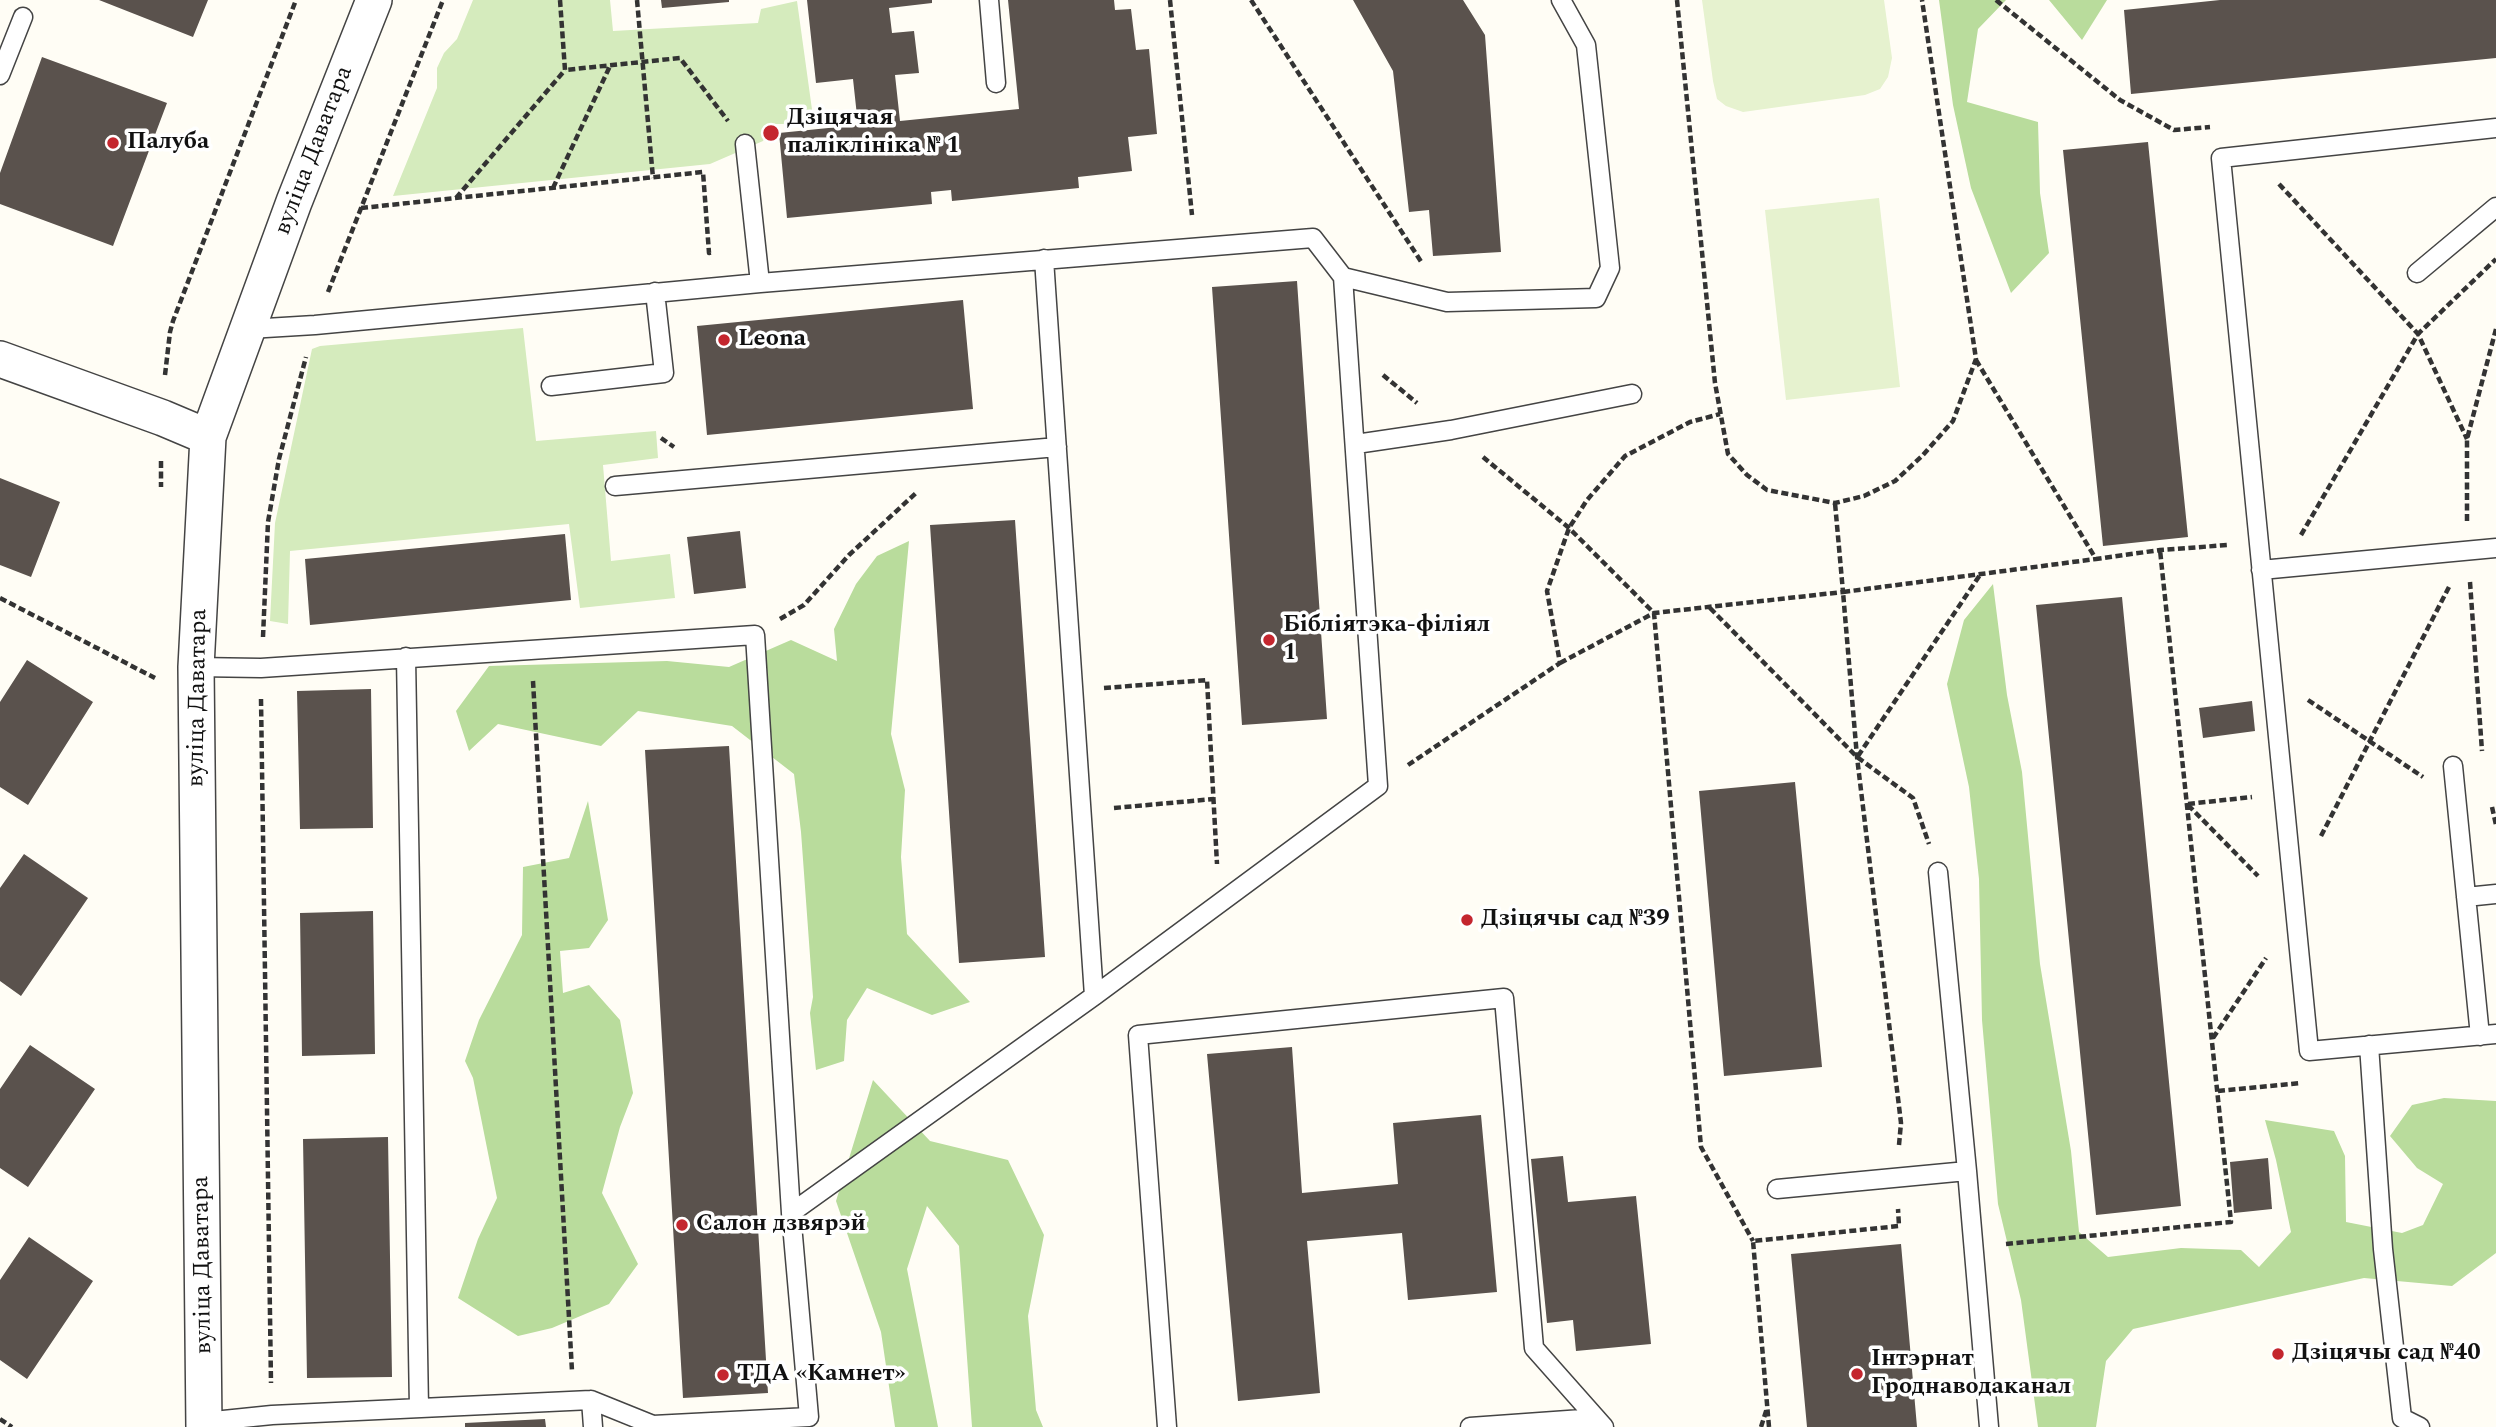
<!DOCTYPE html>
<html>
<head>
<meta charset="utf-8">
<style>
	body { margin:0 }
	canvas { display:block; background:#fffdf5 }
</style>
</head>
<body>
<canvas width="2496" height="1427"></canvas>
<script>
const g = document.querySelector('canvas').getContext('2d');
g.lineJoin = 'round';
function fill(path, color) {
  g.fillStyle = color;
  g.fill(path, 'evenodd');
}
function poly(rows) {
  const path = new Path2D();
  for (const r of rows) {
    path.moveTo(r[0], r[1]);
    for (let i = 2; i < r.length; i += 2) path.lineTo(r[i], r[i + 1]);
  }
  return path;
}
function strokePath(path, color, width, dash) {
  g.strokeStyle = color;
  g.lineWidth = width;
  g.lineCap = dash ? 'butt' : 'round';
  g.setLineDash(dash || []);
  g.stroke(path);
}
function label(font, color, halo, rows, align = 'center') {
  g.font = font + ' Spectral,serif';
  g.lineWidth = 7;
  g.setLineDash([]);
  g.textBaseline = 'middle';
  g.strokeStyle = halo;
  g.fillStyle = color;
  for (const [text, x, y, turn = 0] of rows) {
    g.save();
    g.translate(x, y);
    g.rotate((+turn || 0) * Math.PI / 180);
    g.textAlign = isNaN(turn) ? turn : align;
    if (halo) g.strokeText(text, 0, 0);
    g.fillText(text, 0, 0);
    g.restore();
  }
}
const green = poly([
	[473,0,610,0,613,31,758,23,761,9,797,1,814,124,772,124,763,141,710,164,393,196,437,88,437,68,444,53,457,39],
	[523,328,536,441,656,431,658,458,603,465,611,561,670,554,675,598,580,608,569,524,290,551,288,624,270,621,275,523,312,349,320,346]
]);
const forest = poly([
	[1939,0,2006,0,1978,29,1967,102,2038,122,2040,193,2049,253,2011,293,1971,188,1953,105],
	[2049,0,2107,0,2082,40],
	[909,541,891,734,905,790,901,857,907,934,970,1002,932,1015,867,988,847,1020,844,1061,816,1070,810,1013,813,997,801,832,794,774,732,726,638,711,601,746,498,724,469,751,456,711,489,666,667,661,729,667,791,640,837,661,834,629,856,584,877,556],
	[1993,584,2007,695,2022,772,2040,964,2071,1151,2079,1232,2108,1257,2181,1248,2241,1250,2259,1267,2291,1232,2276,1160,2265,1120,2334,1131,2345,1156,2346,1222,2402,1233,2423,1225,2443,1184,2417,1168,2390,1136,2412,1105,2444,1098,2496,1101,2496,1253,2452,1286,2364,1278,2133,1329,2106,1361,2096,1427,2038,1427,2021,1300,1998,1204,1982,1020,1979,879,1969,787,1947,684,1964,620],
	[588,801,608,920,589,948,560,951,563,993,589,985,620,1020,633,1093,620,1127,602,1193,638,1264,609,1304,552,1328,518,1336,458,1298,478,1239,497,1198,473,1078,465,1061,479,1020,522,935,523,867,569,858],
	[873,1080,930,1141,1008,1160,1044,1235,1028,1316,1036,1410,1043,1427,972,1427,959,1246,927,1206,907,1269,938,1427,895,1427,881,1332,836,1201]
]);
const pitch = poly([
	[1702,0,1884,0,1892,58,1888,77,1880,89,1865,95,1743,112,1726,106,1717,99,1713,81],
	[1879,198,1900,387,1786,400,1765,210]
]);
const building = poly([
	[99,0,208,0,193,37],
	[661,0,729,0,729,2,662,8],
	[807,0,932,0,932,3,889,8,892,33,914,31,919,73,895,75,900,121,1019,109,1008,0,1114,0,1115,10,1131,9,1136,50,1149,49,1157,134,1128,137,1132,171,1078,177,1079,188,952,201,951,190,931,192,932,204,787,218,779,133,858,125,853,79,816,83],
	[1353,0,1463,0,1485,35,1501,252,1433,256,1429,210,1409,212,1393,71],
	[2220,0,2496,0,2496,58,2131,94,2124,10],
	[42,57,167,103,113,246,0,204,0,173],
	[2148,142,2188,537,2103,546,2063,150],
	[1297,281,1327,719,1242,725,1212,287],
	[963,300,973,409,707,435,697,326],
	[0,478,60,502,31,577,0,565],
	[1015,520,1045,957,959,963,930,525],
	[740,531,746,588,694,594,687,537],
	[565,534,571,600,310,625,305,559],
	[2122,597,2181,1206,2096,1215,2036,605],
	[27,660,93,702,28,805,0,787,0,702],
	[371,689,373,828,300,829,297,691],
	[2252,701,2255,731,2203,738,2199,708],
	[729,746,768,1393,683,1398,645,750],
	[1795,782,1822,1067,1724,1076,1699,791],
	[24,854,88,898,21,996,0,981,0,888],
	[373,911,375,1054,302,1056,300,913],
	[30,1045,95,1089,28,1187,0,1168,0,1089],
	[1292,1047,1302,1193,1398,1184,1393,1123,1481,1115,1497,1292,1408,1300,1402,1233,1307,1241,1320,1393,1238,1401,1207,1054],
	[388,1137,392,1377,307,1378,303,1139],
	[1563,1156,1568,1202,1636,1196,1651,1344,1576,1351,1573,1320,1547,1323,1531,1159],
	[2268,1158,2272,1209,2234,1213,2230,1162],
	[29,1237,93,1281,27,1379,0,1360,0,1280],
	[1901,1244,1917,1427,1807,1427,1791,1254],
	[545,1419,546,1427,465,1427,465,1423]
]);
const path = poly([
	[560,0,565,70,680,58,728,121],
	[637,0,653,178],
	[1170,0,1192,215],
	[1251,0,1422,263],
	[1677,0,1715,383,1728,454,1747,475,1767,490,1835,503,1864,496,1895,481,1922,456,1953,421,1976,359,1922,0],
	[1996,0,2120,100,2174,130,2210,127],
	[2279,184,2418,334,2467,439],
	[553,188,610,66],
	[456,198,565,70],
	[361,208,703,172,709,253,713,252],
	[328,292,443,0],
	[1976,360,2096,559,2160,550,2228,545],
	[165,375,170,332,173,321,296,0],
	[1383,375,1417,403],
	[661,438,674,447],
	[1483,457,1569,528,1654,613,1701,1147,1753,1241],
	[161,461,161,487],
	[2467,521,2467,439,2496,329],
	[2301,535,2418,334,2496,259],
	[2470,582,2482,751],
	[0,598,155,678],
	[1710,608,1857,757,1913,798,1929,844],
	[780,619,804,605,849,555,917,492],
	[263,637,268,522,279,459,306,357],
	[1560,663,1654,613,1843,592,1835,503],
	[533,681,572,1371],
	[1104,688,1207,680,1217,864],
	[261,699,271,1383],
	[2308,700,2423,777],
	[1858,756,1980,575],
	[1408,765,1560,663,1547,591,1569,528,1587,500,1625,456,1690,422,1720,414],
	[2188,804,2252,797],
	[2188,805,2258,876],
	[2492,807,2496,825],
	[1114,808,1214,799],
	[2321,836,2450,585],
	[2213,1038,2266,958],
	[2218,1091,2301,1083],
	[1899,1145,1901,1123,1857,757,1843,592,2096,559],
	[2006,1244,2231,1222,2160,550],
	[0,1419,12,1427],
	[1761,1427,1767,1408],
	[1769,1427,1753,1241,1899,1226,1898,1209]
]);
const lane = poly([
	[989,0,996,83],
	[0,75,23,17],
	[2496,128,2221,158,2309,1051,2496,1034],
	[745,144,760,283],
	[1044,259,1094,996],
	[2417,273,2496,207],
	[1343,277,1447,302,1596,298,1610,268,1586,45,1561,0],
	[249,329,315,325,760,283,1313,238,1343,277,1378,786,1094,996,791,1213],
	[551,386,664,373,655,292],
	[1356,444,1451,430,1632,394],
	[615,486,1057,447],
	[2261,570,2496,548],
	[406,657,419,1408],
	[196,667,261,668,755,635,791,1213,809,1417,653,1425,591,1400,272,1415,204,1422],
	[2453,766,2480,1036],
	[1938,872,1967,1171],
	[2466,897,2496,894],
	[2369,1045,2383,1249,2402,1418,2420,1427],
	[1777,1189,1967,1171,1989,1427],
	[591,1400,593,1427],
	[1167,1427,1138,1035,1504,998,1534,1348,1604,1427],
	[1470,1427,1596,1418]
]);
const street = poly([
	[0,359,163,418,208,437],
	[204,1427,196,667,208,437,294,202,374,0]
]);
const markers = [
	[771,133,9,"#c4262e"],
	[113,143,7,"#c4262e"],
	[724,340,7,"#c4262e"],
	[1269,640,7,"#c4262e"],
	[1467,920,7,"#c4262e"],
	[682,1225,7,"#c4262e"],
	[2278,1354,7,"#c4262e"],
	[1857,1374,7,"#c4262e"],
	[723,1375,7,"#c4262e"]
];
const poiNames = [
	["Дзіцячая",787,119],
	["паліклініка № 1",787,147],
	["Палуба",127,143],
	["Leona",738,340],
	["Бібліятэка-філіял",1283,626],
	["1",1283,654],
	["Дзіцячы сад №39",1481,920],
	["Салон дзвярэй",696,1225],
	["Дзіцячы сад №40",2292,1354],
	["Інтэрнат",1871,1360],
	["Гроднаводаканал",1871,1388],
	["ТДА «Камнет»",737,1375]
];
const streetNames = [
	["вуліца Даватара",315,151,-69],
	["вуліца Даватара",199,698,-89],
	["вуліца Даватара",204,1265,-91]
];
fill(green, '#d5ebbd');
fill(forest, '#b9dc9c');
fill(pitch, '#e6f2cf');
fill(building, '#5a524d');
strokePath(lane, '#444', 21);
strokePath(street, '#444', 38);
strokePath(path, '#333', 4.5, [7, 3.5]);
strokePath(lane, '#fff', 18);
strokePath(street, '#fff', 35);
for (const [x, y, r, color] of markers) {
  const dot = new Path2D();
  dot.arc(x, y, r, 0, 2 * Math.PI);
  g.fillStyle = color;
  g.fill(dot);
  strokePath(dot, '#fff', 2.5);
}
label('bold 24px', '#111', '#fff', poiNames, 'left');
label('24px', '#111', '#fff', streetNames);
</script>
</body>
</html>
